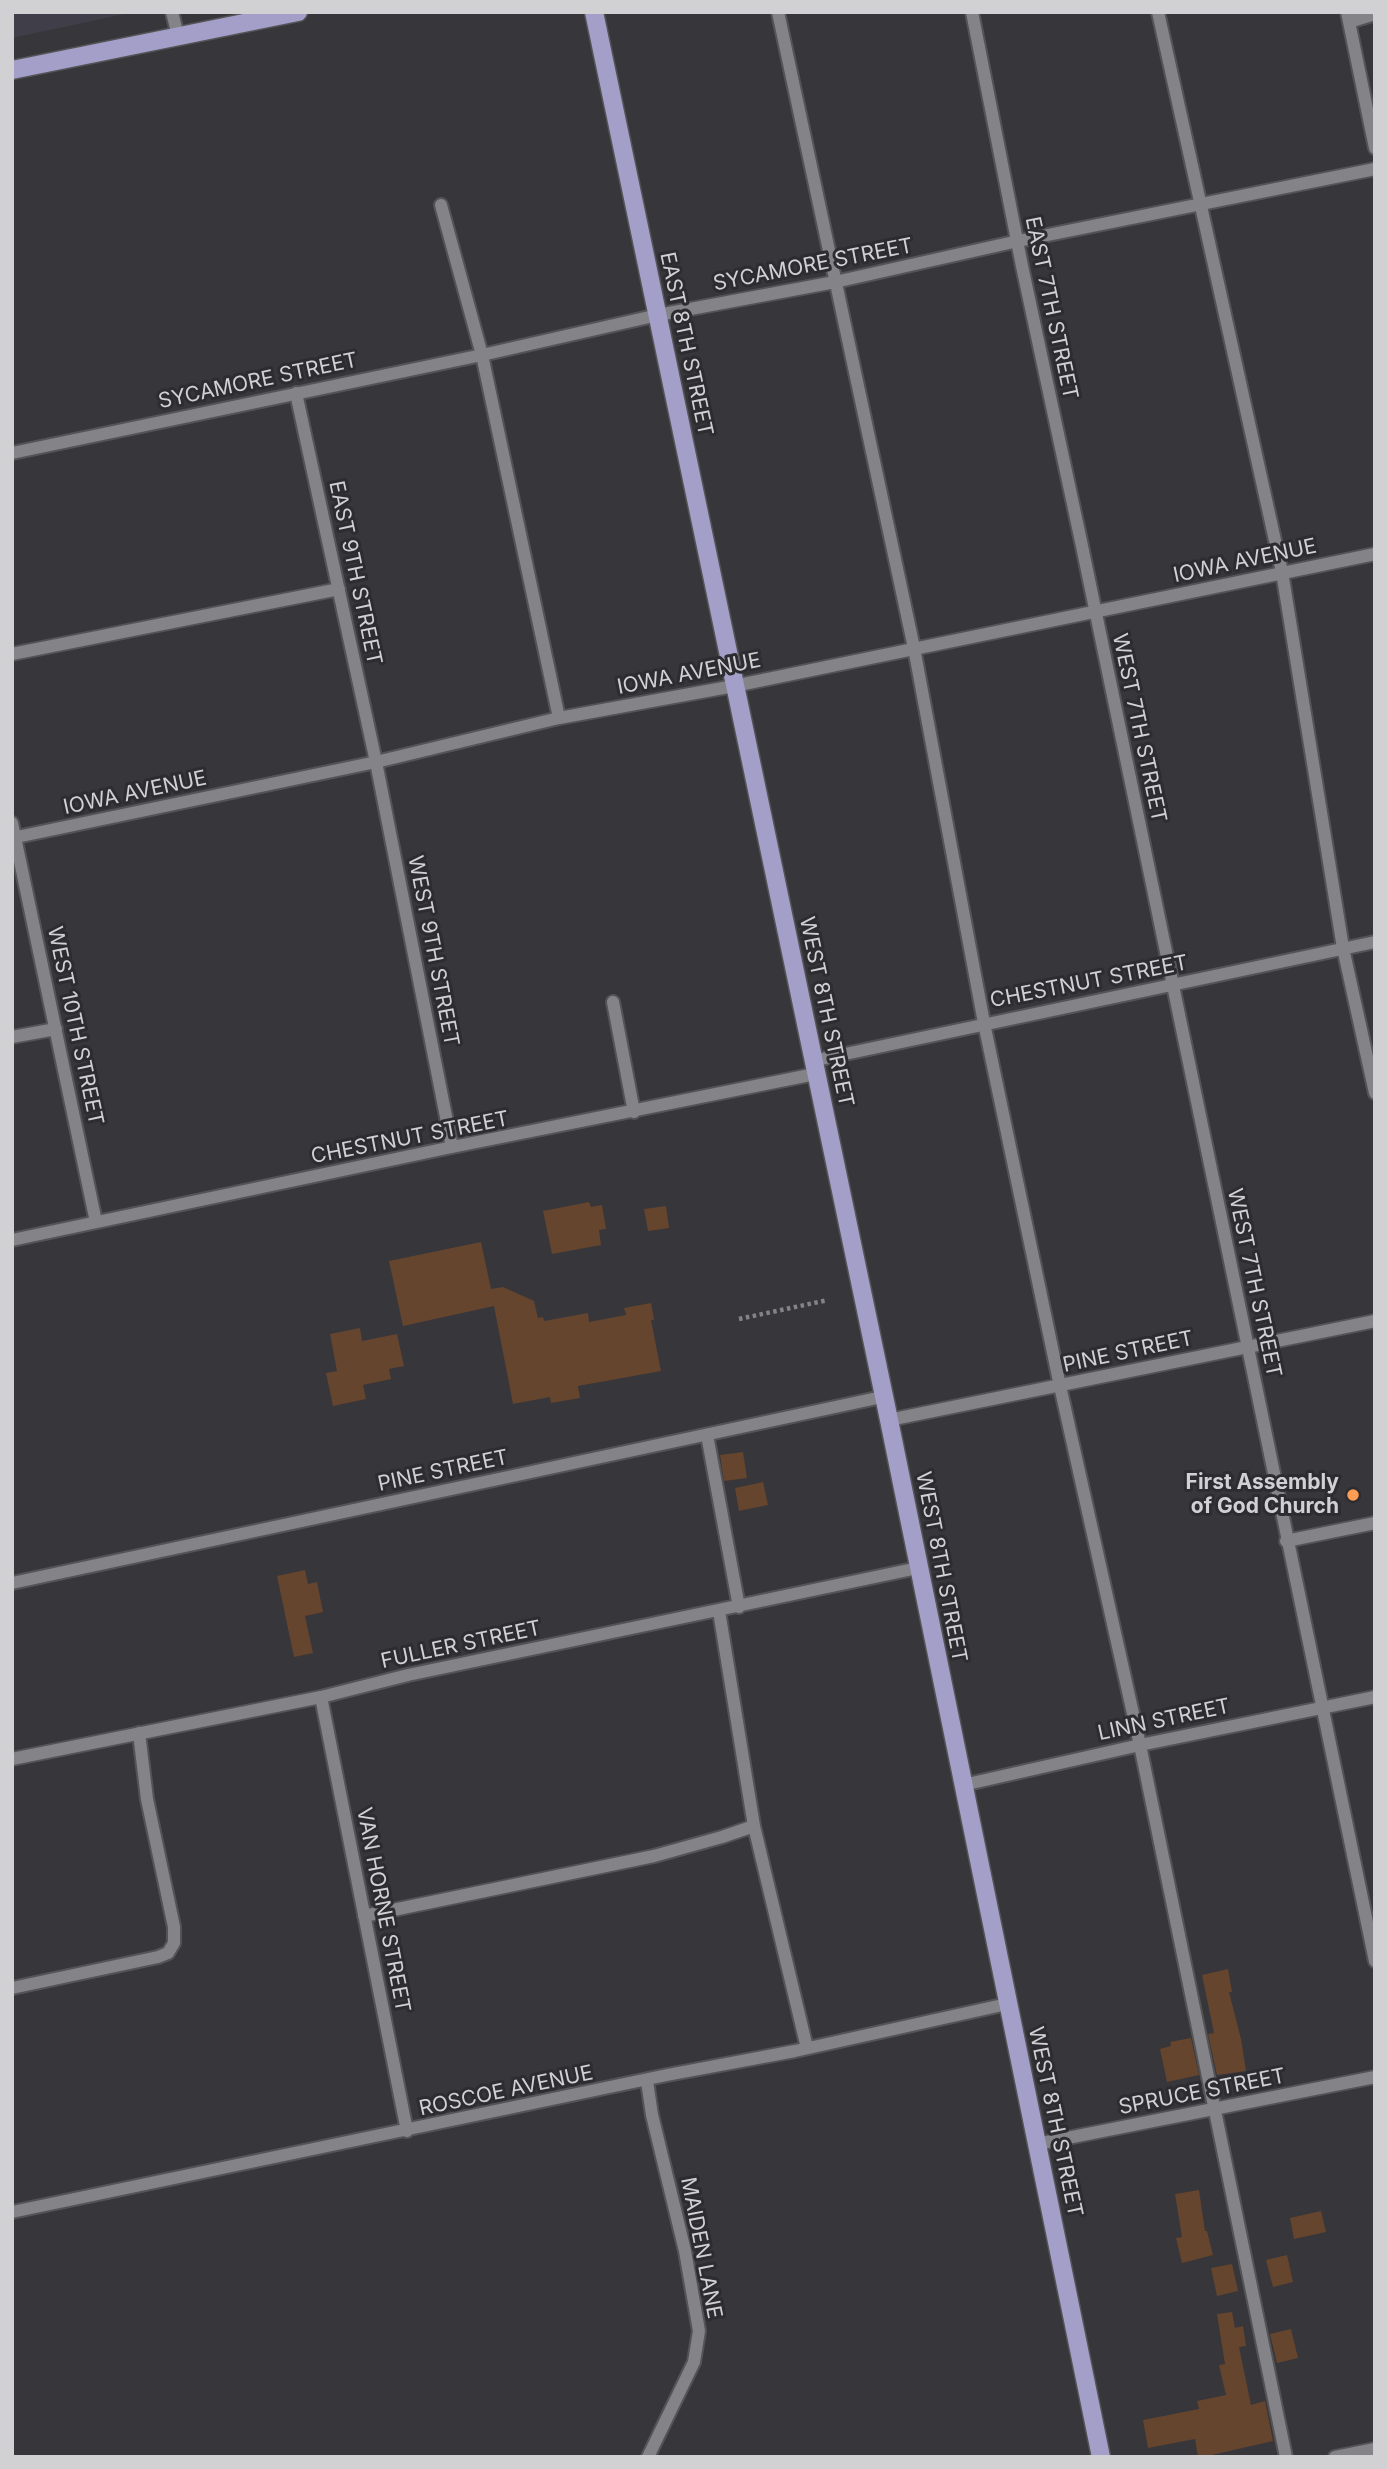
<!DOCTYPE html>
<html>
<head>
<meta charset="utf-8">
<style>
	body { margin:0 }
	#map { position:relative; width:1387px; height:2469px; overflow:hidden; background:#37363b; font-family:Inter,sans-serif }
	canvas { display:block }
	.frame { position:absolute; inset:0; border:14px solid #d1d1d4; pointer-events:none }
</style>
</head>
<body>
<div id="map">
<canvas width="1387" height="2469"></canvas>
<div class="frame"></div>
</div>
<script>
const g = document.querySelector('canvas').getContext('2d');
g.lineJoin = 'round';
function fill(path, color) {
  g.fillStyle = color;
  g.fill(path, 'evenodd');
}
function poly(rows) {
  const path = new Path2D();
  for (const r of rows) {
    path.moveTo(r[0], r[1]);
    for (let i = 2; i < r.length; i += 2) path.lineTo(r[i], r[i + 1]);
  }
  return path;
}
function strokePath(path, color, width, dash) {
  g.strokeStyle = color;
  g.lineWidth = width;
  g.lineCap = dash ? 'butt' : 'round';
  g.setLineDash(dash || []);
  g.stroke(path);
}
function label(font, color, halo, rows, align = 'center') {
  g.font = font + ' Inter,sans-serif';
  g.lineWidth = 6;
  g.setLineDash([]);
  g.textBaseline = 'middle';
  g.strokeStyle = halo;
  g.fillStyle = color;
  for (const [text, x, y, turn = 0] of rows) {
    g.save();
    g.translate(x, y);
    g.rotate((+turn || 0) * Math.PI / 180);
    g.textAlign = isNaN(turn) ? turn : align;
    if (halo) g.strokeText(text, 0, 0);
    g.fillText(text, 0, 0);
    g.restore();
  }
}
const built = poly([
	[12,12,134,12,12,38]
]);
const building = poly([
	[589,1202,591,1207,602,1205,606,1229,599,1230,601,1245,552,1254,543,1211],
	[666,1206,669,1228,648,1231,644,1209],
	[481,1242,491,1289,503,1287,534,1301,538,1318,543,1317,544,1321,588,1313,589,1322,626,1315,624,1308,651,1303,654,1320,651,1320,661,1371,578,1386,580,1398,551,1403,550,1397,513,1404,494,1306,403,1326,389,1261],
	[360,1328,362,1341,397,1334,404,1366,389,1369,391,1379,363,1385,366,1399,333,1406,326,1373,337,1371,330,1334],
	[743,1452,747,1478,724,1481,720,1455],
	[763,1482,768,1505,739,1511,735,1488],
	[305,1570,308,1584,317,1582,323,1612,305,1616,313,1653,294,1657,277,1576],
	[1228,1969,1232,1992,1229,1992,1241,2039,1246,2071,1217,2075,1208,2034,1214,2033,1202,1975],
	[1191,2038,1199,2075,1167,2082,1160,2049,1171,2046,1170,2042],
	[1199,2190,1205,2231,1207,2231,1213,2255,1182,2263,1176,2238,1182,2237,1175,2194],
	[1321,2211,1326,2232,1294,2239,1290,2218],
	[1287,2255,1293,2282,1273,2287,1266,2260],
	[1232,2264,1238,2291,1217,2296,1211,2268],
	[1232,2312,1235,2328,1243,2326,1246,2346,1239,2347,1251,2405,1265,2401,1273,2441,1203,2457,1198,2457,1195,2439,1148,2448,1143,2420,1199,2409,1197,2401,1226,2395,1219,2365,1225,2364,1217,2314],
	[1291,2329,1298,2358,1277,2363,1270,2334]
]);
const path = poly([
	[739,1319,828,1300]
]);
const minor = poly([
	[172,12,178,36],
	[778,12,914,648,984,1023,1060,1386,1140,1745,1286,2457],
	[972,12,1022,266,1082,546,1375,1961],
	[1158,12,1282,572,1343,948,1375,1093],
	[1347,12,1375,148],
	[1349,22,1375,14],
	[441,205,482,355,559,718],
	[296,393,376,762,452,1147],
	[12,453,482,355,658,315,835,282,1018,241,1375,169],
	[12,654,339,589],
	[12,823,96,1222],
	[12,838,376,762,559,718,734,686,1375,554],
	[613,1002,634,1112],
	[12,1037,56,1029],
	[812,1061,1375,942],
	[12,1240,452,1147,815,1074],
	[889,1420,1375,1321],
	[707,1435,739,1607],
	[1286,1541,1375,1523],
	[12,1583,882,1397],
	[719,1611,754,1826,807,2048],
	[321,1697,407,2131],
	[12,1759,321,1697,408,1675,918,1568],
	[963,1785,1140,1745,1375,1697],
	[364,1916,654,1856,722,1837,754,1826],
	[12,1988,158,1957,168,1953,174,1943,174,1927,147,1799,139,1733],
	[647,2081,652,2115,685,2251,699,2331,694,2362,648,2457],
	[1037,2144,1375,2077],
	[12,2212,667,2075,795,2051,1007,2004],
	[1335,2457,1375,2449]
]);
const major = poly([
	[594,12,889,1420,1101,2457],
	[12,70,298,12]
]);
const markers = [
	[1353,1495,7,"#fc9d53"]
];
const streetNames = [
	["SYCAMORE STREET",813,265,-11],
	["EAST 7TH STREET",1051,308,78],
	["EAST 8TH STREET",686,344,78],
	["SYCAMORE STREET",258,381,-12],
	["IOWA AVENUE",1245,561,-12],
	["EAST 9TH STREET",355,573,78],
	["IOWA AVENUE",689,674,-11],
	["WEST 7TH STREET",1139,728,78],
	["IOWA AVENUE",135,793,-12],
	["WEST 9TH STREET",433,951,79],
	["CHESTNUT STREET",1089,982,-11],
	["WEST 8TH STREET",826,1012,78],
	["WEST 10TH STREET",75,1026,78],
	["CHESTNUT STREET",410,1138,-11],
	["WEST 7TH STREET",1254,1283,78],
	["PINE STREET",1128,1352,-12],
	["PINE STREET",443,1471,-12],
	["WEST 8TH STREET",941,1567,79],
	["FULLER STREET",461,1645,-12],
	["LINN STREET",1164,1720,-12],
	["VAN HORNE STREET",383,1910,79],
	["ROSCOE AVENUE",506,2091,-12],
	["SPRUCE STREET",1202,2092,-11],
	["WEST 8TH STREET",1055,2122,78],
	["MAIDEN LANE",701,2248,79]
];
const poiNames = [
	["First Assembly",1339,1483],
	["of God Church",1339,1507]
];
fill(built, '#403f49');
fill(building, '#65452e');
strokePath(minor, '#545457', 16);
strokePath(major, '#545457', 21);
strokePath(path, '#848387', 4.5, [3.5, 3.5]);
strokePath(minor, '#838388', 12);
strokePath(major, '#a39fc9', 18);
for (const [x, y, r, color] of markers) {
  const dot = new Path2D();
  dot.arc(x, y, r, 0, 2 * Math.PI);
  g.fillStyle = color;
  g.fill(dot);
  strokePath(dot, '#2c2c31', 2.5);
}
label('21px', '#d1d1d4', '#2c2c31', streetNames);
label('bold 21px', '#d1d1d4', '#2c2c31', poiNames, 'right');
</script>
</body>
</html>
